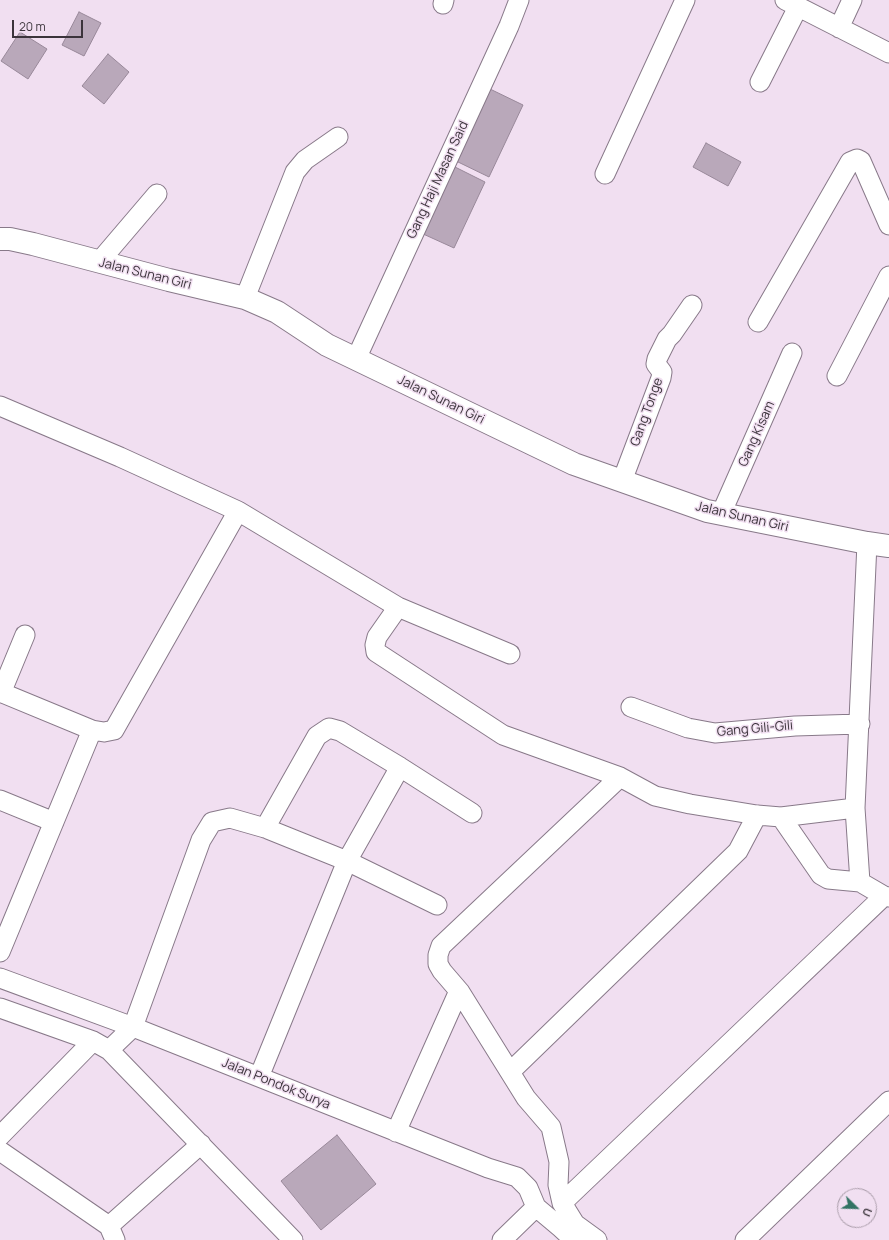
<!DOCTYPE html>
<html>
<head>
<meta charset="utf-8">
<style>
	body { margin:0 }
	#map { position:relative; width:889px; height:1240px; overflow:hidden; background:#f1dff1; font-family:Manrope,sans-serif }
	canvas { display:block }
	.north { position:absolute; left:837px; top:1188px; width:40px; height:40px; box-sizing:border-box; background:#f1dff1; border:1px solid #a89ba8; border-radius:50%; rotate:113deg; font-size:11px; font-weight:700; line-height:16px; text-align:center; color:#3b343b }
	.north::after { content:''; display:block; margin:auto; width:14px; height:18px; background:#327363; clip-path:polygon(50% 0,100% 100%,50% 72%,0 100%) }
	.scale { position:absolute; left:12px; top:20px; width:71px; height:18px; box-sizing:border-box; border:2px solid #3b343b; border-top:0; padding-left:5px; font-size:12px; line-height:14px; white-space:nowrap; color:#3b343b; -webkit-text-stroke:3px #f1dff1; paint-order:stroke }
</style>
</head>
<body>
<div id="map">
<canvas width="889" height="1240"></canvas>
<div class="north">U</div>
<div class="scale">20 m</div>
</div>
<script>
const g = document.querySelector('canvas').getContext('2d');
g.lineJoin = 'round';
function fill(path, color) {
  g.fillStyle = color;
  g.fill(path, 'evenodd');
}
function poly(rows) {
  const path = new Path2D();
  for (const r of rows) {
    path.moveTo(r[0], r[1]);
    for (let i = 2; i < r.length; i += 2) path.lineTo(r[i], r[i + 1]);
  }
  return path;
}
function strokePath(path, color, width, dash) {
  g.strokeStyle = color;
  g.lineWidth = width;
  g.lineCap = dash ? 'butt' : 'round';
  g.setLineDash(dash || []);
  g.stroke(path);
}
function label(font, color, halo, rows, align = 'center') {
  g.font = font + ' Manrope,sans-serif';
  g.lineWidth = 3;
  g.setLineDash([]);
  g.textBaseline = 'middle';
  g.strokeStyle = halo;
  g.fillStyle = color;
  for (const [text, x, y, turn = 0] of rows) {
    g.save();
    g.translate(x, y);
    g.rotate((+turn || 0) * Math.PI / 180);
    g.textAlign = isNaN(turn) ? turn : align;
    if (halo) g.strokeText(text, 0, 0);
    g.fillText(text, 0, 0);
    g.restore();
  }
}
const building = poly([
	[79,12,101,23,84,56,62,45,79,12],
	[20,32,47,49,28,79,1,61,20,32],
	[108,54,129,72,104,104,82,86,108,54],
	[490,89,523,105,489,177,456,161,490,89],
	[706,143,741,162,728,186,693,167,706,143],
	[453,166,485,182,454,248,421,233,453,166],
	[337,1135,376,1184,321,1230,281,1181,337,1135]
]);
const street = poly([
	[785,0,889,53],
	[443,4,444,0],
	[839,28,852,0],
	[760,82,798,7],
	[605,174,685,0],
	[99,262,157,194],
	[245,298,295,172,305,160,338,137],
	[758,322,850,162,857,159,861,161,889,225],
	[356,359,509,26,519,0],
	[837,376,889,276],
	[0,406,120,457,238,511,114,730,104,732,92,730,0,692],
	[622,481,661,378,662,372,656,364,657,359,667,339,672,334,692,305],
	[238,511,398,607,510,654],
	[721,514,792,353],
	[867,543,855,808,860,882,884,896,889,897],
	[398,607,377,637,375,645,376,652,503,735,620,777,655,796,690,804,757,815,781,817,855,808],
	[1,693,25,635],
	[631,707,688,728,715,733,795,726,860,724],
	[0,800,54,822],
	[781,817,821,875,828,879,860,882],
	[265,828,317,736,329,728,340,731,400,767,472,813],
	[0,952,92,730],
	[0,978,133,1027,488,1168,517,1177,528,1188,536,1207],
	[0,1008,93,1041,109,1050,293,1240],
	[109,1050,133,1027,201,840,212,822,230,818,265,828,347,861,437,905],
	[510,1072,738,851,757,815],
	[259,1077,347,861,400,767],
	[396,1132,458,993],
	[0,1136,93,1041],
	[0,1151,109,1226,115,1240],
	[562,1203,884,896],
	[536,1207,561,1228,574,1240],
	[109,1226,201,1144],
	[502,1240,536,1207],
	[597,1240,575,1224,562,1203,558,1185,559,1162,551,1127,526,1098,460,992,442,971,438,964,438,955,441,946,620,777],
	[745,1240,889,1101]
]);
const secondary = poly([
	[0,239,10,239,33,244,169,280,245,298,277,312,327,345,574,464,707,511,867,543,889,546]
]);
const streetNames = [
	["Gang Haji Masan Said",438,180,-65],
	["Jalan Sunan Giri",145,274,14],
	["Jalan Sunan Giri",441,400,26],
	["Gang Tonge",647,412,-70],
	["Gang Kisam",757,434,-66],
	["Jalan Sunan Giri",742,517,13],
	["Gang Gili-Gili",755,729,-5],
	["Jalan Pondok Surya",276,1084,22]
];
fill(building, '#b9a8ba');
strokePath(building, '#988899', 1);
strokePath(street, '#887989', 21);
strokePath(secondary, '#887989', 24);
strokePath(street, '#fff', 19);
strokePath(secondary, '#fff', 22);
label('13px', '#3b343b', '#f1dff1', streetNames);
</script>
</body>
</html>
